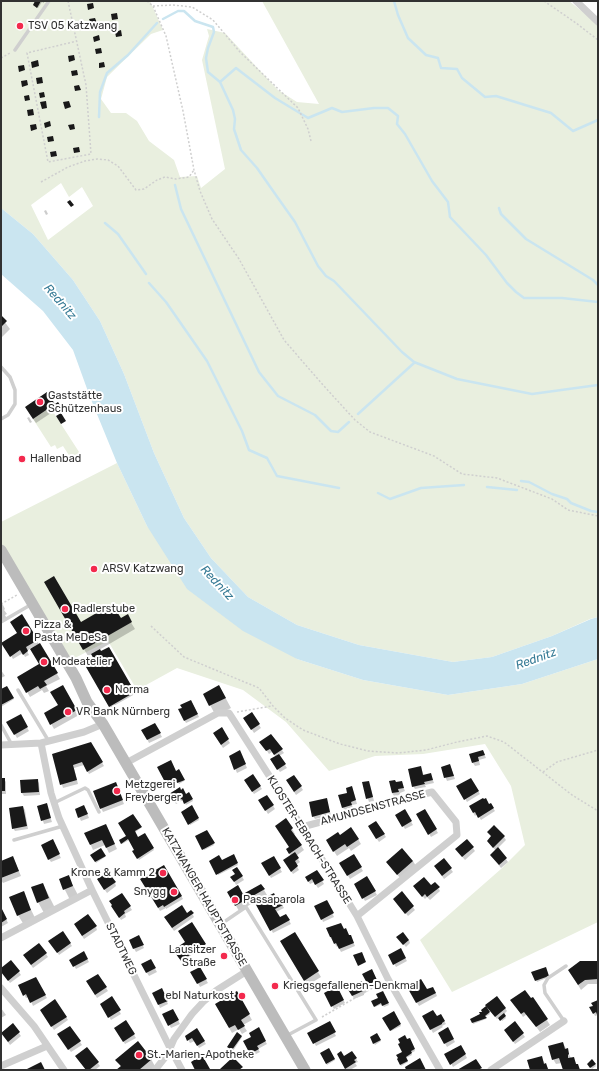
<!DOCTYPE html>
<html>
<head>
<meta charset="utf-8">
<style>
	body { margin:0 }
	#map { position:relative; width:599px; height:1071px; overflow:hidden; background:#fff; font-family:Rubik,sans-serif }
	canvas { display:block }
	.frame { position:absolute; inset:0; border:2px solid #323232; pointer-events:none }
</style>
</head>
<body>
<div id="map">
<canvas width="599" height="1071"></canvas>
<div class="frame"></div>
</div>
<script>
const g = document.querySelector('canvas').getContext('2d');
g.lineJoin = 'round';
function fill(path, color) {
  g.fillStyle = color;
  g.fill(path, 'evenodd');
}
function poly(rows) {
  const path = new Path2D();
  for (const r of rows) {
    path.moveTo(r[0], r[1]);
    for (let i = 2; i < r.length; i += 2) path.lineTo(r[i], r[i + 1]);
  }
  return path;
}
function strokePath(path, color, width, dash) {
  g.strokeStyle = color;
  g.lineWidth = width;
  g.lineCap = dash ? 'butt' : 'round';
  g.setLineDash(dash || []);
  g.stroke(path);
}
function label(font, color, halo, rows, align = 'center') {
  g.font = font + ' Rubik,sans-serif';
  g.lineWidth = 4;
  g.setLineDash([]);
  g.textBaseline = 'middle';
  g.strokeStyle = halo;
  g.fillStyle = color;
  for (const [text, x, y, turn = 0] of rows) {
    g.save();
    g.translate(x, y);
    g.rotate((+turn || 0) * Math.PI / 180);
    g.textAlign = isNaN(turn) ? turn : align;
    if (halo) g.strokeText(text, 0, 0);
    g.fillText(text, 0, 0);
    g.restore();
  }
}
const green = poly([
	[1,1,150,1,163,30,151,34,107,77,101,99,111,113,126,113,137,121,149,141,174,160,180,177,197,176,201,188,225,169,202,60,209,36,207,29,225,33,278,90,297,102,319,104,262,1,569,1,598,24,598,617,590,619,552,636,492,657,453,662,359,645,297,625,248,597,211,558,184,518,154,453,124,374,100,321,73,280,33,234,1,208],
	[61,183,69,197,82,187,93,206,48,240,31,205],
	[50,407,81,455,72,460,63,446,57,449,55,445,51,447,33,419],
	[117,463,147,526,297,659,363,680,448,695,522,684,598,659,598,922,452,992,420,940,501,869,525,845,511,786,485,744,423,754,375,756,329,771,286,722,243,690,177,668,137,690,108,641,67,662,1,549,1,522]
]);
const water = poly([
	[1,208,33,234,73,280,100,321,124,374,154,453,184,518,211,558,248,597,297,625,359,645,453,662,492,657,552,636,591,619,598,617,598,659,522,684,448,695,363,680,297,659,243,631,187,589,147,526,117,463,90,397,73,350,43,311,1,274]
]);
const shadow = poly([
	[36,1,44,1,44,3,42,2,38,8,34,5],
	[46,210,48,214,46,215,44,211],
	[1,317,10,329,1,338],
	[54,404,57,409,36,423,29,413],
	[29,417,32,422,30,423,27,418],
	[45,582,81,623,120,620,127,616,135,629,99,650,101,653,109,648,135,694,110,708,87,667,97,662,92,654,88,656],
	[1,601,5,609,4,610,7,614,5,615,7,619,1,623],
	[22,616,60,679,46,686,49,691,44,693,42,690,30,697,19,678,41,665,31,648,27,651,29,655,25,657,23,653,13,659,3,643,18,633],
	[1,670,5,676,1,678],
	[63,686,79,715,54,729,45,713,59,706],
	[7,687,14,699,1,707,1,690],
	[204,694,225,697,231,708,216,716],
	[191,701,199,717,186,723,179,710],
	[252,714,261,728,254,733,245,719],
	[20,715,29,731,17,738,8,722],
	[155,724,162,737,149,743,143,730],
	[221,729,230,743,223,748,214,734],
	[271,735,284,753,279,756,287,768,280,772,271,760,276,757,272,752,269,754,261,742],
	[91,744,104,766,89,774,84,765,74,768,78,784,63,788,53,755],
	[483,751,486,758,479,760,480,765,475,766,473,763],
	[241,754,247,768,237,773,230,756],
	[450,765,455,779,447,781,442,768],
	[159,767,176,772,179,771,184,781,179,784,177,780,167,784],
	[421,767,424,776,431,775,434,783,425,785,426,787,415,789,413,786],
	[253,776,262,789,254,794,245,781],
	[294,776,303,790,296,795,287,781],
	[1,779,4,779,6,782,6,794,1,794],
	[471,779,480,794,467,802,458,786],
	[37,780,39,783,40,795,24,796,22,793,21,781],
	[401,782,405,791,400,793,400,795,394,796,392,793,396,783],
	[363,783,370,785,374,801,369,802],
	[117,787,124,804,103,812,101,808],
	[352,787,357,804,352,805,353,808,344,810,343,807],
	[189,793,193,801,186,805,183,800,176,804,170,794,186,795],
	[267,796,275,809,268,814,260,801],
	[326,799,331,815,315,819,313,816],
	[46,804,52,822,44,824,38,806],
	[491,805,495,811,481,820,477,814,475,816,470,807,489,806],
	[23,807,25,810,28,829,15,831,13,828],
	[192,807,199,820,190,825,182,812],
	[85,809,89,818,81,821,76,810],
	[404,810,413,825,405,829,396,815],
	[425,810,438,833,431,837,417,814],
	[133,815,141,828,134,833,138,838,144,834,154,850,139,860,133,851,135,850,129,840,122,844,120,840,127,836],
	[286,819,295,834,294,835,304,850,296,856,300,862,296,865,299,870,293,874,284,860,291,856,287,850,290,847],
	[376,822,386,837,379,842,369,827],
	[108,830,117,849,109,853,105,845,93,850,86,834],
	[207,831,214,845,204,850,196,837],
	[488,832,504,837,506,840,498,848,508,862,501,868,493,858,496,851,490,844,492,837],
	[339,836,358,839,361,844,351,851,349,848,337,856,330,845],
	[467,840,475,851,465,860,458,852],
	[52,841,61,858,51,862,49,859],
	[101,850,105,857,96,863,92,855],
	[233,856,238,865,218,875,210,861,222,862],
	[354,856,363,871,350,879,340,863],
	[273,857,282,872,271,878,262,864],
	[444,860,453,872,444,879,437,869],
	[413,861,416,866,401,879,387,863],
	[1,862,15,862,21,876,3,883,1,880],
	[164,867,183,899,166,909,166,908,160,911,142,880],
	[237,868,244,880,236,885,232,877,236,875],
	[317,871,324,884,318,888,314,882,310,884,306,877],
	[68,876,79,897,70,900,60,880],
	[367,878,377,895,365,901,355,884],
	[100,883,115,883,116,886,107,893],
	[435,883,440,891,430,900,427,897,425,899,416,889,431,887],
	[43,884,55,908,44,913,38,902],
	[261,885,267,895,239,911,228,892,243,895],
	[23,893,36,920,24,925,18,915],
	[402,893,415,910,408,916,396,902],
	[122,894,132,910,125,914,126,917,121,920,112,906],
	[279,900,284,908,276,912,280,918,286,915,291,924,273,933,257,904],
	[328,904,334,917,323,922,322,919],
	[1,909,8,923,1,927],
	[191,911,194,917,174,931,167,921,187,914],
	[191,924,206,946,182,961,175,950,186,942],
	[96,927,97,930,84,939,77,928],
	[344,930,352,939,355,946,341,952,338,946,337,947,330,937],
	[294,933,321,977,308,985,281,941],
	[140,940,144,948,136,952,130,941],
	[400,940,409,940,410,943,406,947],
	[70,943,72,946,59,955,52,944],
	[400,949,407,961,396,967,389,955],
	[84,953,89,962,76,969,71,960],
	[46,954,48,957,33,968,26,958],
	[150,960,157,972,149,976,142,965],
	[598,962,598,984,588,984,581,990,572,975],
	[199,968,208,983,200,987,192,972],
	[1,969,19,972,21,975,10,983],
	[371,971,377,982,369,986,363,975],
	[533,973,549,977,537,982],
	[98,975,108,991,97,998,87,982],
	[35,978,47,998,33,1006,29,997,26,998,20,986],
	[362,982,367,992,364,993,364,995,354,999,349,988],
	[337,988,345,1003,334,1009,325,994],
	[408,988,435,991,437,996,419,1006],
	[383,992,389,1005,384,1007,382,1004,375,1007,372,1001,379,998],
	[154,993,163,993,168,1004,160,1008],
	[237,993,252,1020,243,1025,247,1031,242,1034,239,1029,232,1033,216,1005],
	[112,998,121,1014,111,1020,101,1004],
	[533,998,550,1025,540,1032,527,1014,523,1017,514,1003],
	[598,1001,598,1015,595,1016,591,1008],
	[1,1008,6,1015,1,1018],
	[486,1008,490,1014,485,1017,486,1019,473,1024,472,1019,483,1012],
	[488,1008,505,1008,507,1011,504,1014,506,1018,502,1021,499,1017,497,1019],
	[173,1010,180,1024,171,1028,164,1015],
	[43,1013,66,1017,68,1020,54,1030],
	[393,1013,401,1026,391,1031,384,1018],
	[424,1016,437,1018,441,1016,446,1024,442,1026,443,1027,433,1033],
	[126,1022,136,1038,125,1044,115,1028],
	[329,1022,336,1036,316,1046,309,1033],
	[515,1023,525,1037,515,1044,507,1033],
	[13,1025,21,1036,10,1045,2,1034],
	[70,1027,82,1045,71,1052,60,1038],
	[258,1029,267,1044,258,1049,260,1052,252,1056,244,1042,253,1037],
	[448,1029,455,1042,447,1047,439,1033],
	[197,1030,206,1044,199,1048,195,1041,190,1043,186,1036],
	[377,1034,381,1041,375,1045,371,1038],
	[241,1036,242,1037,233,1051,229,1048],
	[409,1039,415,1051,411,1053,412,1055,406,1058,408,1062,401,1066,398,1060,403,1052,407,1041],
	[563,1043,571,1058,573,1058,580,1070,564,1070,562,1063,556,1064,553,1059],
	[461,1046,467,1058,453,1067,446,1054],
	[87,1048,100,1066,95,1070,86,1070],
	[329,1049,335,1060,327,1065,321,1054],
	[352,1052,358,1062,355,1063,357,1066,350,1070,346,1070,338,1055,344,1057],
	[541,1057,549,1070,531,1070,528,1061],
	[151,1059,157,1070,117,1070,121,1067,117,1060],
	[592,1061,596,1066,592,1069,588,1064]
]);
const stream = poly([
	[394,1,398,15,408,38,426,55,438,58,441,68,457,69,462,78,485,97,496,96,551,113,573,131,598,120],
	[163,19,178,11,184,11,195,21,213,27,214,32,208,48,206,58,208,72,220,82,236,68,275,98,308,118,332,108,342,112,374,108,388,108,398,116,397,124,405,134,432,181,448,202,450,217,486,255,507,283,516,292,524,298,562,298,598,302],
	[220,82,233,110,235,119,234,129,241,150,257,168,278,198,295,222,318,266,326,276,334,281,402,352,414,362,457,379,532,394,598,385],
	[99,117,100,92,107,73,128,55,157,23],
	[175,185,181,209,259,372,278,396,315,415,331,431,338,432,349,422],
	[499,208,501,214,526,239,593,280,598,285],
	[105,223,118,234,146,274],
	[149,283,166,302,207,361,242,431,249,450,267,458,277,476,339,488],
	[358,414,414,363],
	[521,481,529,482,552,494,567,499,571,503,591,511,598,512],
	[487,487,517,490],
	[378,493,390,499,421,488,464,485]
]);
const building = poly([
	[35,1,41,1,37,8,33,5],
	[93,3,94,8,88,10,87,4],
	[117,13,118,19,112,20,111,14],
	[95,18,97,23,91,24,89,19],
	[121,30,122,36,116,37,115,32],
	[99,35,100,40,94,42,93,37],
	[101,48,102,53,96,54,95,49],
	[74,55,75,60,69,62,68,56],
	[38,60,39,66,32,68,31,62],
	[104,62,105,67,99,68,99,63],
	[24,65,25,70,19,72,18,66],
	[77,70,78,75,72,76,71,71],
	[42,77,43,83,37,84,36,78],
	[27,80,28,85,22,87,21,81],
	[79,85,81,90,75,91,74,86],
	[44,92,45,97,40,98,39,93],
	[29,95,30,100,25,101,24,96],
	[46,101,47,108,42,109,40,102],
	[69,101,71,107,65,109,63,102],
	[33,109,34,115,28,116,27,110],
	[50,121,51,126,45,128,44,123],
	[36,124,37,129,31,131,30,125],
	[74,124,75,129,70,130,68,125],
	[53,136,54,141,48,142,47,137],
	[79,147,80,152,74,153,73,148],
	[56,151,57,156,51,157,50,152],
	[70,200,74,205,71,207,67,202],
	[1,315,7,321,1,327],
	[47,392,55,404,33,419,25,407],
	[58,402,64,411,61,413,55,404],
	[61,413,66,421,61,424,56,416],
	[54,576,81,622,112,604,121,618,128,614,132,622,83,650,44,582],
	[22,614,38,640,26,647,28,651,23,655,20,650,10,657,1,643,17,633,10,622],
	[40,643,58,673,44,681,47,685,40,689,38,686,26,693,17,677,39,664,30,649],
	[109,647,135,692,109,707,86,667,95,661,91,654,100,649,101,651],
	[63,685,77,710,50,725,44,713,58,705,50,692],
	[219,685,226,698,209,706,203,694],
	[7,686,14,698,1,705,1,689],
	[191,700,198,714,184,721,178,709,182,708,180,705],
	[252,712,260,724,251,730,243,718],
	[21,714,28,727,14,735,6,722],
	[155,723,161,733,147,740,141,730],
	[222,727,229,739,221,745,213,733],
	[271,734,283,749,274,755,270,749,266,751,259,742],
	[91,742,103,762,87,772,82,762,73,765,77,780,60,785,52,754],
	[240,750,246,764,234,770,229,756],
	[483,750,485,755,478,757,479,761,472,763,469,754],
	[279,754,286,764,277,770,270,759],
	[171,760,176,771,179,769,185,780,177,783,175,779,166,784,157,767],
	[450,764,454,776,444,778,441,767],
	[421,766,423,775,431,773,433,780,424,782,425,784,412,787,408,769],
	[253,774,261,786,252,792,244,780],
	[294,775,302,786,294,792,286,780],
	[1,778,5,778,5,791,1,791],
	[471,778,479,791,464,800,456,786],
	[38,779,39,792,21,793,20,780],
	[395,780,396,782,402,781,404,788,398,789,399,792,392,793,389,781],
	[369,781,373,797,366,799,362,782],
	[116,782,123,800,100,809,93,791],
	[352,786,356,800,351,802,352,805,342,808,338,795,347,793,346,788],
	[180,787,181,790,183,788,186,794,189,792,193,799,184,804,182,799,174,803,169,794],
	[267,795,274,805,265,811,258,800],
	[327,798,330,812,312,817,309,802],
	[483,798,484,799,486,798,489,804,491,803,494,808,478,818,475,812,473,813,469,806],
	[47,803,51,818,41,821,37,806],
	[84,805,88,814,78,818,75,809],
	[192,805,199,818,188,825,181,812],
	[23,806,27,826,12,829,9,808],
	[405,809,412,821,402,827,395,815],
	[425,809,437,829,428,835,416,814],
	[133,814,142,827,135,831,138,837,145,833,154,848,137,859,132,851,134,850,128,839,121,844,119,840,126,836,118,823],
	[286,818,293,828,291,830,302,845,289,854,286,849,289,847,275,826],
	[376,821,385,834,376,839,368,826],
	[106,824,115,844,106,848,102,840,90,845,84,833],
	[494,825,505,836,493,848,487,841,491,836,487,832],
	[351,827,359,839,347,847,345,844,333,852,326,840,338,832,340,835],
	[207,830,215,843,202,850,195,836],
	[53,839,60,854,48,860,41,845],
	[467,839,474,847,462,857,455,849],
	[498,847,507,858,499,865,490,855],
	[101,848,106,856,95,862,90,855],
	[402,848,413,861,397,875,386,862],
	[295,852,299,858,295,861,298,866,291,872,283,860],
	[234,854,238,863,216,875,209,861,219,855,222,860],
	[354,854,362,867,347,876,339,863],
	[13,856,19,871,1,878,1,861],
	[274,856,281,868,269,876,261,863],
	[444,858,452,868,442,876,434,866],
	[164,865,182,896,164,907,163,905,158,908,140,879],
	[237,867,243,876,234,882,230,877,235,874,232,870],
	[317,870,324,880,315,885,312,879,308,882,305,877],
	[108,872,116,882,104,890,97,879],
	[69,875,73,886,63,890,59,879],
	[367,876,376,891,362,899,354,884],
	[424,877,431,885,435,882,440,887,427,897,425,894,422,897,413,886],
	[43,883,49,898,37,903,31,887],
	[261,884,265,889,235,906,227,892,238,885,243,894],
	[24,891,31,910,17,916,9,897],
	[402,891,414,906,405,914,393,899],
	[122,893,131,906,124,911,125,913,119,918,111,906,112,905,109,901],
	[274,893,277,900,280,899,283,905,275,909,280,917,286,914,290,920,270,931,255,903],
	[327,900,334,913,321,920,314,906],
	[182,905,187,913,191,910,194,913,172,928,164,917],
	[1,907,7,919,1,923],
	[88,914,97,926,82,936,74,924],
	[192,922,206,944,181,961,173,950,185,942,178,931],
	[341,923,344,929,346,928,349,935,351,935,354,943,339,949,336,943,334,944,331,937,330,937,326,928],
	[63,931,71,943,57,953,48,941],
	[295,932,319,971,304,981,280,941],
	[403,932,409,940,403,945,396,937],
	[139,935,144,945,133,949,129,940],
	[39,943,47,953,31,965,23,955],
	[401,948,406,958,393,965,388,955],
	[84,951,88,959,73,967,69,960],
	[362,952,366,962,358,966,353,955],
	[151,959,156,968,146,973,141,964],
	[11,960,20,971,8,981,1,972,1,968],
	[580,961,598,961,598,979,585,980,578,985,568,970],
	[200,967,207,979,197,984,190,972],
	[546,967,549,976,535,981,531,972],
	[372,969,377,980,368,985,362,974],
	[98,974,107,987,95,995,86,981],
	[36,977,46,995,30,1003,26,994,23,996,18,985],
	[421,979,427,989,433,987,436,993,416,1003,407,987],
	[362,981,366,988,363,990,363,991,352,996,347,988],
	[337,986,344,1000,331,1007,324,993],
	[162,988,168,1001,158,1005,152,993],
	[525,990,531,998,533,997,548,1019,536,1027,524,1012,521,1014,510,1000],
	[237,991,250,1014,241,1020,245,1026,238,1030,235,1025,229,1028,215,1004],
	[383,991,389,1003,382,1006,381,1003,374,1007,371,1001,378,998,376,994],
	[112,996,121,1010,108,1018,100,1004],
	[497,996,506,1008,495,1017,485,1005],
	[55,999,67,1017,51,1027,40,1010],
	[598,1000,598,1017,596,1012,593,1014,589,1007,593,1006,591,1003],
	[486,1006,490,1012,485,1016,487,1018,472,1023,470,1019,480,1014,479,1012,482,1012,481,1010],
	[173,1009,179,1020,168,1026,162,1014],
	[433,1010,437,1016,441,1014,445,1021,442,1023,442,1024,430,1030,422,1016],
	[394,1011,401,1024,390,1031,382,1018],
	[504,1013,506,1016,500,1021,498,1018],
	[126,1020,135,1034,123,1042,114,1028],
	[330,1021,336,1032,313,1044,307,1033],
	[515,1021,524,1033,513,1042,504,1030],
	[13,1023,20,1032,8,1042,1,1033],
	[70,1026,81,1041,68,1050,57,1034],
	[259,1027,266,1041,257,1046,259,1049,250,1054,243,1041,251,1037,249,1033],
	[448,1027,454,1039,444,1044,438,1033],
	[197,1028,205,1041,197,1046,192,1038,187,1041,185,1036],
	[237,1032,242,1036,232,1050,227,1047],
	[377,1033,381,1040,373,1044,370,1037],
	[405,1035,407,1039,410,1038,415,1049,411,1051,412,1053,406,1057,408,1061,400,1065,397,1059,398,1058,396,1055,402,1052,398,1044,400,1043,398,1039],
	[138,1041,152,1059,139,1070,116,1070,121,1066,115,1060],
	[563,1042,565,1049,568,1048,569,1054,568,1055,568,1058,574,1057,576,1064,578,1064,580,1070,563,1070,559,1058,552,1060,548,1046],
	[461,1045,466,1054,450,1065,444,1054],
	[87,1047,99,1062,89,1070,86,1070,75,1056],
	[329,1048,335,1059,326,1064,320,1053],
	[341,1051,344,1056,352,1051,357,1058,354,1060,356,1062,345,1069,337,1054],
	[202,1055,210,1069,195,1070,191,1062],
	[542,1056,544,1064,546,1063,548,1069,530,1070,527,1060],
	[233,1057,243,1067,239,1070,221,1070,220,1069],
	[420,1058,426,1070,406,1070,405,1067],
	[476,1059,482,1068,478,1070,457,1070],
	[592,1059,596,1064,590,1068,587,1064],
	[41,1062,45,1070,25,1070]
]);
const path = poly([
	[68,1,86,85,91,154,48,162,27,53,77,41],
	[147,1,153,6,166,36,183,111,194,170,200,191,212,219,239,259,284,340,323,385,355,420,370,432,434,456,462,474,497,478,552,499,568,510,598,516],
	[544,1,576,23,598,40],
	[153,6,173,5,192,7,213,20,240,52,298,108,308,129,311,141],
	[1,58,10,53],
	[41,182,68,167,85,161,97,159,108,160,118,166,136,190,144,189,157,180,165,177,176,179,189,177,194,170],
	[1,604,17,595],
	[151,626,184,657,259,688,273,706,285,718,303,730,340,744,368,751,398,753,426,750,457,742,487,736,504,742,572,795,598,811],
	[237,712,272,706],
	[543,772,557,762,598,750],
	[322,1017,381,983]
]);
const service = poly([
	[15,50,49,1],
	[1,367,10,377,15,390,15,404,8,415,1,419],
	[1,622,32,604],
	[18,690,48,740],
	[1,725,12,745],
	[54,803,85,788,88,790,99,812],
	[14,840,63,826],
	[221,924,246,907,316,1020,286,1036],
	[564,1021,545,993,544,985,548,978,566,966]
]);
const minor = poly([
	[576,1,598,22],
	[41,743,51,793,59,818,92,890,170,1048,182,1070],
	[1,745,41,743,84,732,103,724],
	[126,763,218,713,229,713,302,827,357,916,388,979,440,1070],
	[302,827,432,792,456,822,457,835,357,916],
	[1,938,92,890],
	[1,988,34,1026,64,1070],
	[1,1066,47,1046],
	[155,1070,167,1055,174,1039,192,1014,204,1001,217,990,247,971],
	[491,1070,564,1021]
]);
const secondary = poly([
	[1,550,76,678,87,702,103,724,305,1070]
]);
const markers = [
	[20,26,4,"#f3294d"],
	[40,402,4,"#f3294d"],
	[22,459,4,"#f3294d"],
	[94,569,4,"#f3294d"],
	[65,609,4,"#f3294d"],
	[26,631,4,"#f3294d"],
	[44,662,4,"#f3294d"],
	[107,690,4,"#f3294d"],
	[68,712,4,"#f3294d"],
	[117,791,4,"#f3294d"],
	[163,873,4,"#f3294d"],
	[174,892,4,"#f3294d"],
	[235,900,4,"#f3294d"],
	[224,956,4,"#f3294d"],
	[275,986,4,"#f3294d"],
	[242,996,4,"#f3294d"],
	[139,1055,4,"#f3294d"]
];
const poiNames = [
	["TSV 05 Katzwang",28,26],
	["Gaststätte",48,396],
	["Schützenhaus",48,409],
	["Hallenbad",30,459],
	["ARSV Katzwang",102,569],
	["Radlerstube",73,609],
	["Pizza &",34,625],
	["Pasta MeDeSa",34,638],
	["Modeatelier",52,662],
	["Norma",115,690],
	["VR Bank Nürnberg",76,712],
	["Metzgerei",125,785],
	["Freyberger",125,798],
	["Krone & Kamm 2",155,873,"right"],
	["Snygg",166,892,"right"],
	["Passaparola",243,900],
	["Lausitzer",216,950,"right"],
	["Straße",216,963,"right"],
	["Kriegsgefallenen-Denkmal",283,986],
	["ebl Naturkost",234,996,"right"],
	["St.-Marien-Apotheke",147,1055]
];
const streetNames = [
	["AMUNDSENSTRASSE",373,808,-15],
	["KLOSTER-EBRACH-STRASSE",309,840,58],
	["KATZWANGER HAUPTSTRASSE",204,897,60],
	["STADTWEG",121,949,64]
];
const waterNames = [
	["Rednitz",60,302,49],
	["Rednitz",217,583,47],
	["Rednitz",536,659,-20]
];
fill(green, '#e9efdf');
fill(water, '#cae5f0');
fill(shadow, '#0003');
strokePath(stream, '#cae5f0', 2.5);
fill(building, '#191919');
strokePath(path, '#cfcfcf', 1.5, [2, 2]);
strokePath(service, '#cfcfcf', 3.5);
strokePath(minor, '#cfcfcf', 7);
strokePath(secondary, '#bcbcbc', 11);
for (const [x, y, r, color] of markers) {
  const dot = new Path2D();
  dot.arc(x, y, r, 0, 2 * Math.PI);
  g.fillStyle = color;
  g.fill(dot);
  strokePath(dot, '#fff', 1.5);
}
label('11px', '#323232', '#fff', poiNames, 'left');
label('11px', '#323232', '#fff', streetNames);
label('italic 12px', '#357a95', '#fff', waterNames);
</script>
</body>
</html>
